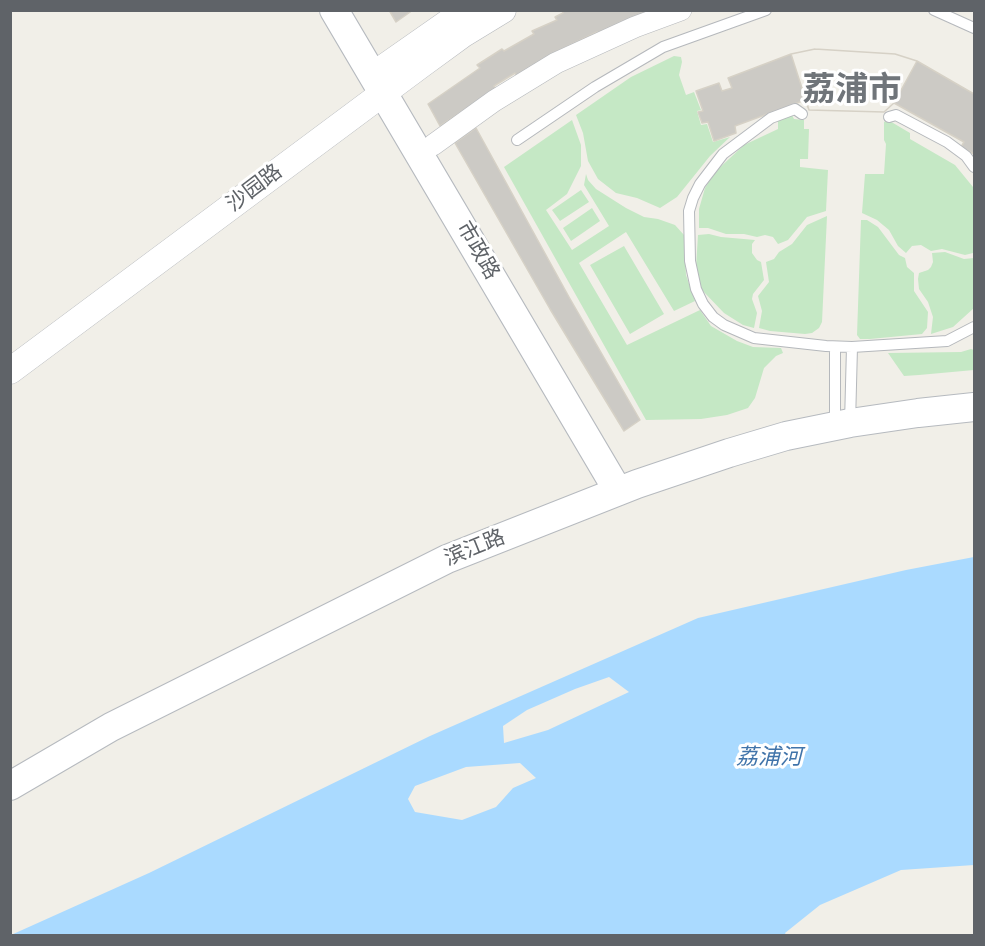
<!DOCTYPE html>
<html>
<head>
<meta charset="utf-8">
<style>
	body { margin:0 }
	#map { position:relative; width:985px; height:946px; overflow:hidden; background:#f1efe8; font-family:"Nunito Sans",sans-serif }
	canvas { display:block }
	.frame { position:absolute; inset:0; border:12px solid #5f6368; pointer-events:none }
</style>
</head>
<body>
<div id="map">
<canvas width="985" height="946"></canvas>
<div class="frame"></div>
</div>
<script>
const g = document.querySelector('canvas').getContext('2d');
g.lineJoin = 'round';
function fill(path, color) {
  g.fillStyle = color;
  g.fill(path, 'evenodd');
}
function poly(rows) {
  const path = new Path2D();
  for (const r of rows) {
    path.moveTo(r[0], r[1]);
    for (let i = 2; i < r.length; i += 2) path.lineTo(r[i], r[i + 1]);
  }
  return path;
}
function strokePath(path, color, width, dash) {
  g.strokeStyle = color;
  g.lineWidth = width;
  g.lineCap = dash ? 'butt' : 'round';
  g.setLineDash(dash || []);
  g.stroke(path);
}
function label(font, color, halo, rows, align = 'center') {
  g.font = font + ' "Nunito Sans","Noto Sans SC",sans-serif';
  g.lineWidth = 6;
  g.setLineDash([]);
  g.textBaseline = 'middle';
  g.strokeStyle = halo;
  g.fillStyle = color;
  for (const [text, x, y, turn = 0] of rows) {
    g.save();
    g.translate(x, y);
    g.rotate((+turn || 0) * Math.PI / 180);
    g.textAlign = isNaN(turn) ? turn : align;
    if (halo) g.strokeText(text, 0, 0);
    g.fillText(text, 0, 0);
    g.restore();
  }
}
const green = poly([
	[674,56,681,57,682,62,679,75,686,95,694,92,701,110,697,111,701,125,707,124,713,142,730,137,710,156,677,197,660,208,637,198,616,193,598,179,588,161,583,133,576,115,631,77],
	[791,113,794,119,804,120,804,129,809,129,808,159,800,159,800,167,828,170,826,211,807,217,788,240,778,244,773,237,765,235,757,237,744,234,726,234,708,228,699,228,699,209,705,188,715,172,744,145,778,129,778,118],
	[572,120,581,145,581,166,567,194,546,210,572,250,609,226,584,185,586,174,588,180,596,189,626,208,644,217,658,219,675,225,684,235,686,275,695,301,674,311,626,232,579,263,627,345,700,310,711,326,737,341,753,347,781,348,783,353,776,356,764,368,755,398,748,408,727,415,701,419,646,420,504,167],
	[888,120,910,133,910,139,955,165,973,187,973,253,965,255,942,249,931,251,921,245,912,246,906,253,898,246,889,230,877,220,862,213,865,174,884,174,886,144,884,140,884,122],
	[581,190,589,202,560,221,552,210],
	[592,208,600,221,571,241,563,228],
	[827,216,822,322,819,328,812,333,805,334,770,331,759,328,762,311,758,296,769,282,766,262,774,259,779,252,792,244,807,225],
	[861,220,867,220,878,227,899,255,905,258,907,267,914,273,914,291,928,312,927,328,922,334,870,339,860,339,857,335],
	[709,234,721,237,755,240,752,244,752,253,757,260,761,262,764,280,753,294,752,299,757,313,754,328,743,325,724,313,701,289,696,267,698,235],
	[624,246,664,314,630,334,590,265],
	[945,252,964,259,974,258,974,308,953,327,931,334,933,317,928,302,919,289,918,279,919,273,928,270,931,267,933,262,932,253],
	[971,349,974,350,974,370,919,375,904,376,888,353,961,352]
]);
const water = poly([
	[974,557,974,865,901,870,820,905,785,933,786,935,11,935,149,873,430,736,698,618,906,570],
	[609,677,629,692,548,730,504,743,503,726,527,710,575,689],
	[520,763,536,778,513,788,496,807,462,820,415,812,408,799,415,786,466,767]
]);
const building = poly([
	[389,10,413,10,396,22,389,10],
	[563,10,664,10,600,35,597,32,556,52,517,77,515,73,494,86,496,89,440,126,428,104,480,68,477,65,502,49,504,51,534,34,532,31,557,20,555,17,563,13,563,10],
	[815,49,895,54,917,61,974,94,974,154,961,147,964,142,894,103,884,112,809,110,805,100,735,126,736,133,714,141,708,122,702,123,698,112,703,111,696,91,719,83,722,91,732,88,728,78,791,54,815,49],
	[815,49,895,54,917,61,894,103,884,112,809,110,791,54,815,49],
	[476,128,569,297,640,420,624,431,550,309,455,143,476,128]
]);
const service = poly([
	[934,10,974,28],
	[802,114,795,109,771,118,723,154,700,184,693,198,689,211,690,261,696,289,703,304,713,317,724,325,754,338,826,346,852,347,947,341,974,327],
	[889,117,896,115,947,142,966,156,974,167],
	[517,140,595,87,663,47,766,10],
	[850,423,852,347],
	[835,425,835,347]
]);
const minor = poly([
	[433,145,494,101,556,63,635,27,681,10]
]);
const tertiary = poly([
	[373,75,466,10],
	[10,371,421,65,462,35,503,10]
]);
const secondary = poly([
	[334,10,618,491],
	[10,786,111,727,447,559,637,484,729,453,786,436,850,423,918,413,974,407]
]);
const streetNames = [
	["沙园路",255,189,-37],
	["市政路",477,251,60],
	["滨江路",475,549,-22]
];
const waterNames = [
	["荔浦河",769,759]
];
const townNames = [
	["荔浦市",852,92]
];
fill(green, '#c5e8c5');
fill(water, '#aadaff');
fill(building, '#cccac5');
strokePath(building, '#d6d1c6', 1.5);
strokePath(service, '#b5b8bc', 12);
strokePath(minor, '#b5b8bc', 22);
strokePath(tertiary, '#b5b8bc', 27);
strokePath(secondary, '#b6babf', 30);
strokePath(service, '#fff', 10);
strokePath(minor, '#fff', 21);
strokePath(tertiary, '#fff', 26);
strokePath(secondary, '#fff', 28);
label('21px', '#5f6368', '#fff', streetNames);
label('italic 22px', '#4174aa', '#fff', waterNames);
label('bold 33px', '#70757a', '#fff', townNames);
</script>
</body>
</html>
